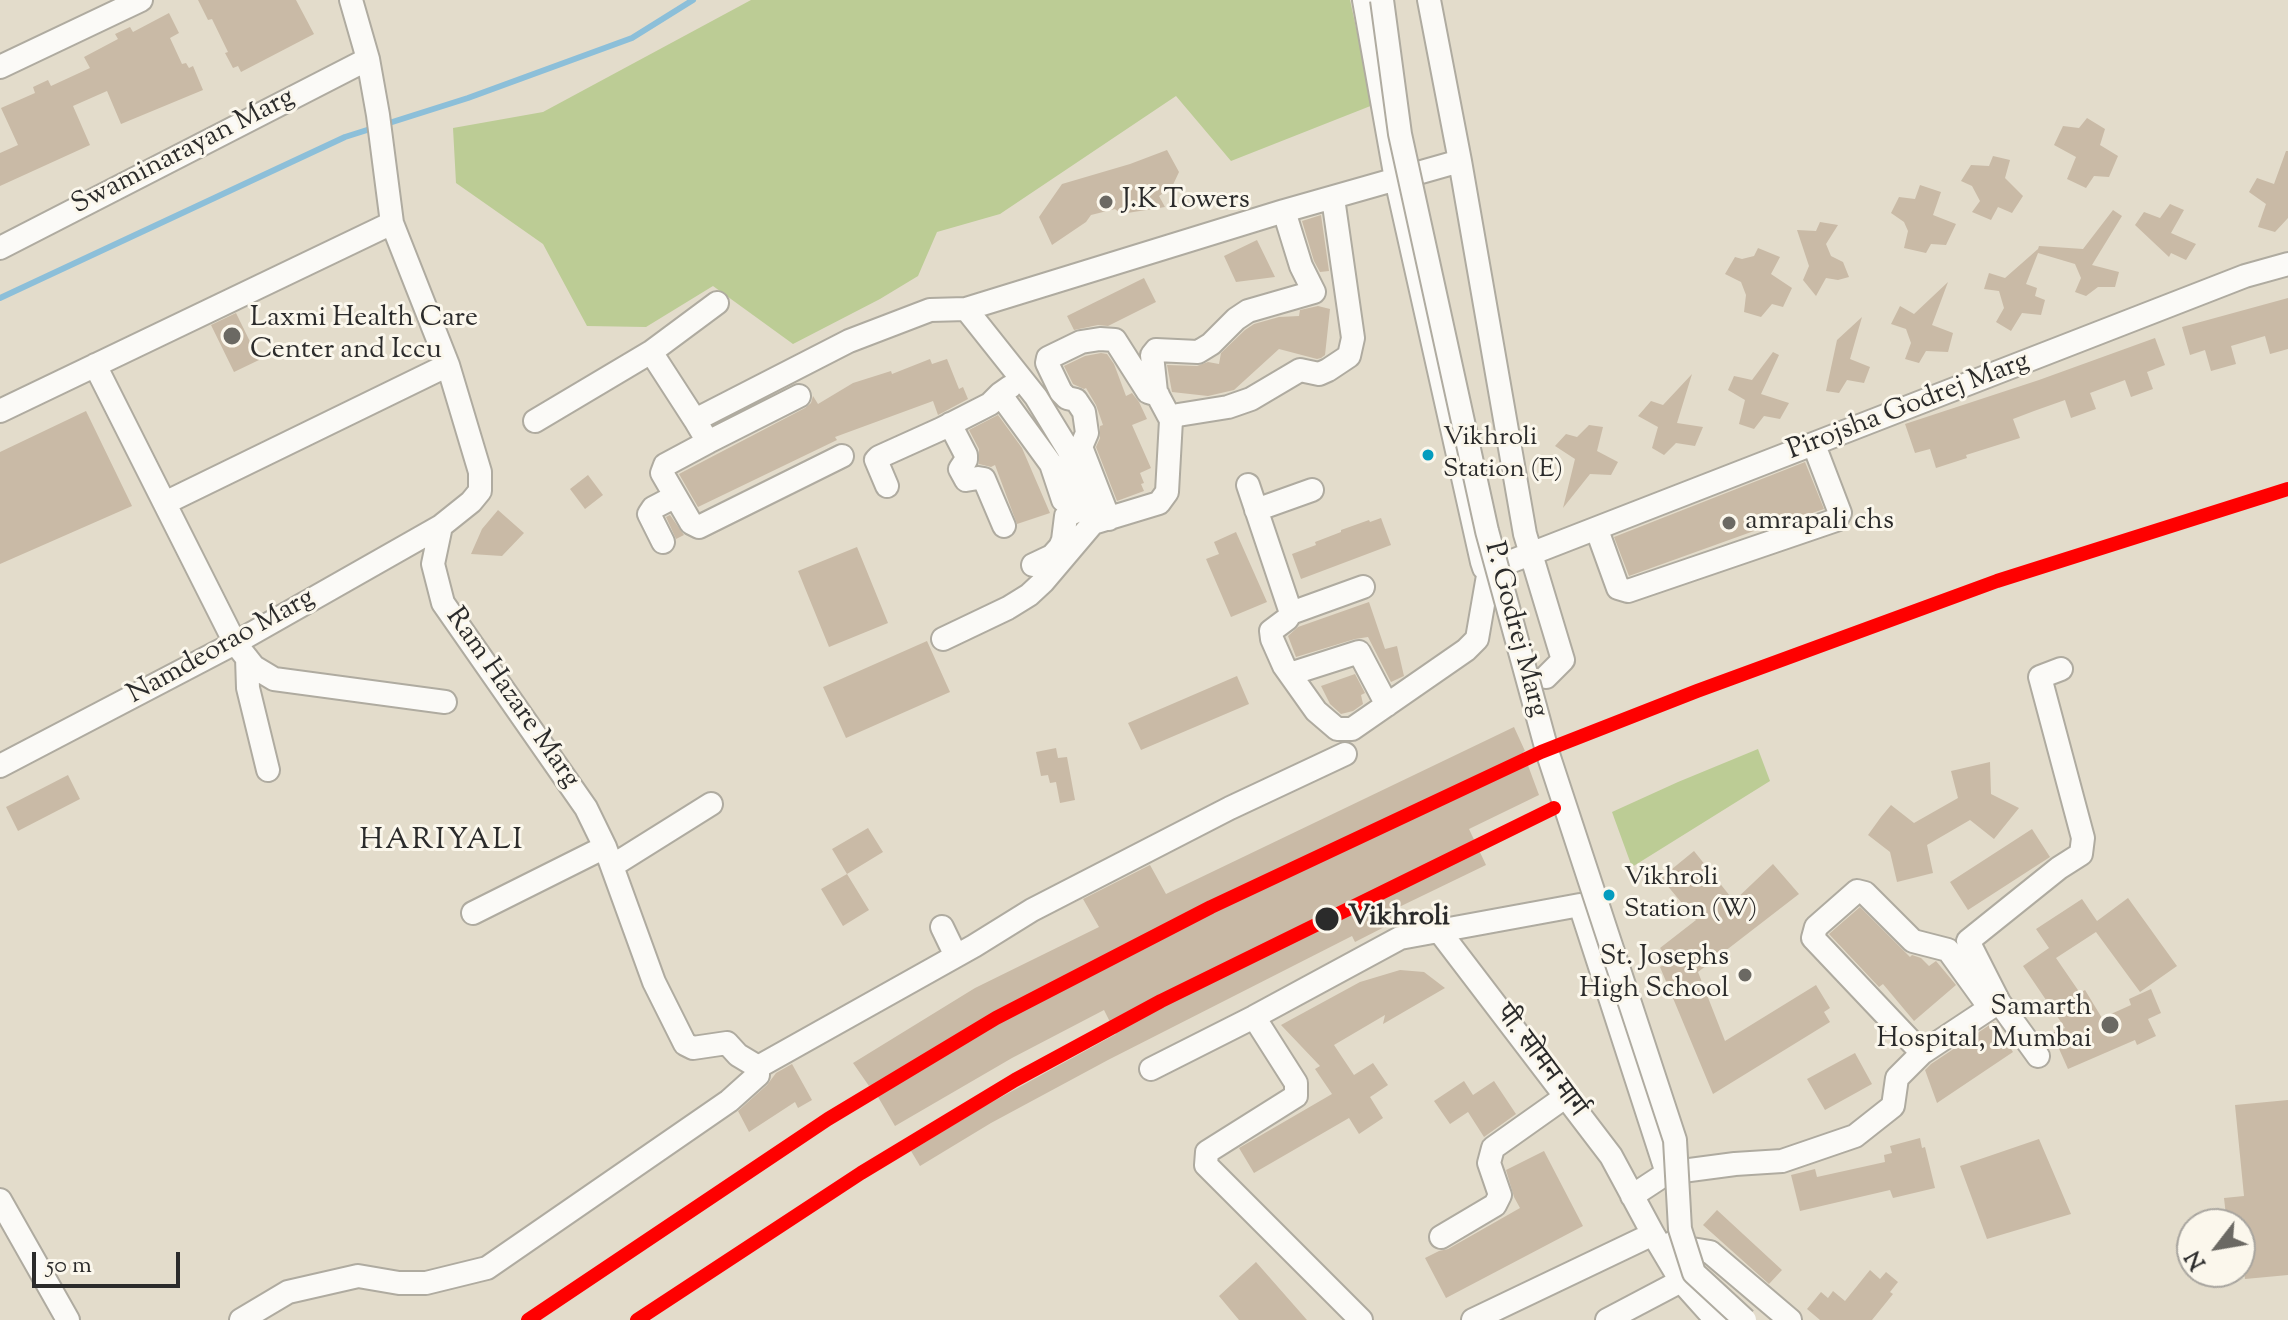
<!DOCTYPE html>
<html>
<head>
<meta charset="utf-8">
<style>
	body { margin:0 }
	#map { position:relative; width:2288px; height:1320px; overflow:hidden; background:#e3dccb; font-family:"Sorts Mill Goudy",serif }
	canvas { display:block }
	.north { position:absolute; left:2176px; top:1208px; width:80px; height:80px; box-sizing:border-box; background:#fbf7ec; border:2px solid #a8a59f; border-radius:50%; rotate:239deg; font-size:22px; font-weight:700; line-height:32px; text-align:center; color:#2b2b2b }
	.north::after { content:''; display:block; margin:auto; width:28px; height:36px; background:#6b6963; clip-path:polygon(50% 0,100% 100%,50% 72%,0 100%) }
	.scale { position:absolute; left:32px; top:1252px; width:148px; height:36px; box-sizing:border-box; border:4px solid #2b2b2b; border-top:0; padding-left:10px; font-size:24px; line-height:28px; white-space:nowrap; color:#2b2b2b; -webkit-text-stroke:6px #fbf7ec; paint-order:stroke }
</style>
</head>
<body>
<div id="map">
<canvas width="2288" height="1320"></canvas>
<div class="north">N</div>
<div class="scale">50 m</div>
</div>
<script>
const g = document.querySelector('canvas').getContext('2d');
g.lineJoin = 'round';
function fill(path, color) {
  g.fillStyle = color;
  g.fill(path, 'evenodd');
}
function poly(rows) {
  const path = new Path2D();
  for (const r of rows) {
    path.moveTo(r[0], r[1]);
    for (let i = 2; i < r.length; i += 2) path.lineTo(r[i], r[i + 1]);
  }
  return path;
}
function strokePath(path, color, width, dash) {
  g.strokeStyle = color;
  g.lineWidth = width;
  g.lineCap = dash ? 'butt' : 'round';
  g.setLineDash(dash || []);
  g.stroke(path);
}
function label(font, color, halo, rows, align = 'center') {
  g.font = font + ' "Sorts Mill Goudy","Noto Serif Devanagari",serif';
  g.lineWidth = 6;
  g.setLineDash([]);
  g.textBaseline = 'middle';
  g.strokeStyle = halo;
  g.fillStyle = color;
  for (const [text, x, y, turn = 0] of rows) {
    g.save();
    g.translate(x, y);
    g.rotate((+turn || 0) * Math.PI / 180);
    g.textAlign = isNaN(turn) ? turn : align;
    if (halo) g.strokeText(text, 0, 0);
    g.fillText(text, 0, 0);
    g.restore();
  }
}
const green = poly([
	[751,0,1350,0,1373,105,1231,161,1176,96,1000,214,937,232,918,276,880,299,793,344,713,286,646,327,587,326,543,244,456,183,453,128,543,112],
	[1758,749,1770,781,1632,867,1612,812,1678,782]
]);
const stream = poly([
	[0,298,345,137,468,98,632,38,693,0]
]);
const building = poly([
	[198,0,296,0,314,34,241,72,238,66,233,68,225,53,228,52,212,19,208,20],
	[169,13,179,33,170,38,182,64,186,63,189,68,193,66,203,90,121,124,107,91,73,106,90,145,0,186,0,153,18,145,1,108,35,93,33,87,48,80,51,86,90,68,84,57,118,39,115,34,130,27,133,32],
	[2087,118,2105,129,2100,145,2118,156,2109,177,2094,176,2086,188,2067,179,2076,157,2054,145,2063,126,2079,128],
	[1167,150,1179,172,1172,187,1159,196,1165,207,1121,214,1115,209,1091,215,1086,222,1052,245,1039,217,1062,184,1130,164],
	[2286,151,2288,151,2288,218,2275,232,2258,227,2266,204,2249,192,2257,178,2274,184],
	[1993,156,2010,160,2005,178,2023,196,2012,213,1998,207,1991,220,1972,212,1980,201,1972,186,1961,181,1971,165,1989,166],
	[1920,185,1941,192,1933,215,1956,224,1946,245,1931,244,1926,253,1904,248,1908,231,1904,222,1891,213,1899,197,1915,199],
	[2170,204,2184,210,2171,233,2196,244,2186,260,2171,253,2169,257,2135,225,2144,212,2160,218],
	[2113,210,2122,216,2092,265,2119,272,2115,287,2098,287,2086,296,2075,292,2081,278,2075,264,2038,253,2026,284,2037,288,2035,296,2045,300,2041,315,2022,313,2011,331,1996,322,2004,308,1999,291,1984,289,1989,273,2005,278,2038,249,2039,246,2083,249],
	[1321,215,1329,271,1320,272,1314,261,1302,221],
	[1820,222,1838,225,1826,244,1831,256,1843,262,1849,277,1838,280,1826,278,1816,296,1803,280,1809,266,1797,230,1816,231],
	[1257,240,1275,277,1236,282,1224,256],
	[1758,248,1780,257,1771,274,1792,288,1783,307,1772,304,1761,317,1744,312,1746,295,1741,282,1725,274,1735,257,1742,259,1754,256],
	[1144,278,1156,302,1108,326,1098,325,1074,330,1067,316],
	[1948,282,1932,325,1953,333,1948,352,1926,351,1919,363,1905,359,1911,343,1906,329,1891,324,1900,306,1914,314],
	[2288,298,2288,349,2270,354,2265,336,2231,346,2236,364,2211,371,2205,350,2190,355,2182,327],
	[1318,306,1330,309,1325,355,1321,358,1317,359,1279,349,1234,390,1208,396,1172,392,1167,365,1197,366,1208,362,1219,364,1221,353,1245,330,1254,324,1279,317,1299,316,1300,310],
	[236,313,259,360,234,372,211,325],
	[1862,317,1850,359,1870,367,1864,383,1847,380,1839,393,1826,391,1837,340],
	[2155,338,2165,365,2147,372,2153,389,2131,397,2125,380,2090,393,2096,409,2071,418,2065,400,2034,411,2013,419,2020,438,1966,455,1967,458,1936,468,1930,449,1915,453,1905,424,2039,380],
	[1773,352,1779,355,1761,394,1789,403,1780,419,1764,416,1754,429,1739,424,1745,400,1728,390,1734,376,1752,380],
	[1101,353,1107,354,1114,364,1126,396,1132,393,1139,402,1147,419,1132,425,1151,468,1140,473,1144,483,1141,484,1144,491,1117,501,1096,447,1100,438,1100,426,1103,425,1096,405,1086,388,1084,389,1073,384,1064,366,1085,356],
	[930,359,932,364,947,359,959,389,963,387,968,399,938,415,933,401,835,437,837,440,698,507,679,474,805,408,811,403,813,396,818,404,853,383,891,371,892,374],
	[1692,374,1677,423,1703,427,1695,446,1676,443,1664,455,1652,448,1658,427,1638,416,1651,401,1663,405],
	[86,411,132,506,0,564,0,452],
	[998,415,1022,448,1050,513,1017,524,995,465,991,467,979,464,979,449,969,430],
	[1589,425,1603,427,1597,451,1618,462,1611,475,1590,474,1563,508,1575,459,1555,446,1566,434,1577,437],
	[1805,462,1824,509,1760,531,1754,531,1629,576,1614,537],
	[588,475,603,495,585,509,570,489],
	[498,510,524,533,502,556,471,554,482,529],
	[670,515,684,535,676,539,666,517],
	[1381,518,1391,545,1301,579,1292,554,1316,545,1315,542,1341,532,1341,530,1369,520,1370,522],
	[1236,532,1267,602,1231,617,1206,559,1219,554,1214,542],
	[857,547,888,623,829,647,798,571],
	[1369,602,1385,649,1397,646,1404,676,1391,682,1368,637,1355,639,1296,657,1288,636,1298,627],
	[927,641,950,692,846,738,823,687],
	[1355,674,1365,693,1361,695,1363,704,1353,711,1341,714,1330,704,1321,686],
	[1237,676,1249,704,1141,750,1128,723],
	[1514,727,1525,751,1523,752,1539,795,1469,829,1486,865,1397,908,1402,918,1355,942,1352,936,1108,1060,991,1123,920,1166,911,1151,983,1107,1116,1034,1104,1010,1012,1058,895,1126,871,1085,869,1086,853,1063,975,988,1099,927,1083,899,1150,865,1166,894],
	[1056,748,1058,758,1067,757,1075,800,1060,803,1056,782,1050,783,1048,775,1041,776,1036,752],
	[1990,762,1991,794,2019,808,1994,839,1970,820,1927,845,1933,873,1897,882,1890,852,1868,835,1881,817,1891,805,1914,823,1958,798,1951,771],
	[68,775,80,799,18,831,6,807],
	[868,828,883,852,847,874,832,849],
	[2032,829,2050,857,1968,910,1950,882],
	[1694,851,1734,901,1773,864,1799,894,1698,972,1725,1041,1816,985,1830,1008,1824,1012,1830,1022,1713,1094,1660,967,1670,961,1660,948,1696,920,1661,878],
	[847,874,869,910,843,926,821,889],
	[2128,898,2177,966,2140,992,2096,932,2056,958,2080,993,2085,990,2102,1018,2131,1005,2129,999,2151,989,2161,1013,2148,1019,2156,1036,2137,1045,2135,1040,2068,1069,2052,1033,2065,1028,2023,966,2049,948,2036,929,2082,899,2097,921],
	[1860,907,1910,957,1912,955,1921,958,1929,966,1936,961,1956,985,1914,1021,1883,984,1879,987,1829,934],
	[1400,970,1424,972,1445,988,1383,1024,1385,1015,1334,1045,1354,1075,1373,1063,1388,1085,1370,1097,1383,1118,1359,1134,1349,1118,1254,1173,1239,1148,1332,1094,1315,1069,1320,1066,1281,1025,1360,982],
	[1994,1022,2013,1052,1937,1103,1925,1070,1931,1064],
	[1855,1053,1872,1084,1825,1110,1807,1079],
	[792,1064,812,1100,798,1108,795,1102,749,1132,738,1111,767,1085,776,1073],
	[1464,1081,1473,1095,1494,1081,1516,1114,1484,1137,1468,1112,1450,1124,1434,1101],
	[2288,1100,2288,1275,2245,1279,2244,1270,2240,1271,2240,1224,2227,1224,2224,1198,2244,1196,2235,1105],
	[1920,1138,1922,1148,1925,1147,1935,1188,1893,1198,1890,1190,1800,1211,1791,1175,1815,1169,1817,1177,1885,1162,1884,1155,1892,1153,1890,1146],
	[2039,1139,2071,1214,1987,1239,1960,1166],
	[1544,1151,1583,1226,1446,1298,1425,1258,1439,1251,1448,1249,1520,1208,1514,1197,1506,1170],
	[1717,1210,1782,1270,1769,1284,1703,1225],
	[1256,1262,1307,1320,1239,1320,1219,1296],
	[1870,1270,1880,1279,1886,1272,1898,1282,1890,1292,1893,1294,1872,1320,1820,1320,1807,1309,1821,1292,1828,1298,1833,1291,1845,1301]
]);
const minor = poly([
	[351,0,368,59,378,115,392,223,448,365,480,472,480,491,471,502,441,526,433,564,443,603,586,808,605,847,654,982,685,1044,693,1048,727,1043,738,1055,758,1067],
	[1364,0,1396,179,1482,562,1484,568,1489,570],
	[1429,0,1460,161,1525,534,1563,660,1546,677],
	[0,67,141,0],
	[0,248,368,59],
	[966,309,1036,397,1069,451,1093,523],
	[651,352,717,303],
	[95,365,235,643,254,667,274,679,445,702],
	[1010,387,1000,394,1051,464,1063,500],
	[0,411,392,223],
	[695,420,708,442,665,465,662,473,691,523,699,527,842,456],
	[1171,420,1156,392,1152,355,1156,350,1198,352,1211,344,1236,319,1248,311,1314,292,1301,266,1284,211],
	[535,421,651,352,695,420,849,341,930,310,966,309,1284,211,1460,161],
	[950,424,966,455,966,460,960,469,966,480,978,478,984,479,1004,526],
	[708,442,799,396],
	[1248,485,1291,613,1287,619,1271,631,1272,639,1284,666,1316,711,1337,729,1352,729,1466,650,1477,639,1489,570],
	[887,486,876,460,879,457,941,429,990,404,1000,394],
	[165,503,448,365],
	[1256,510,1312,490],
	[1109,519,1081,447,1087,433,1084,412,1076,400,1067,398,1061,392,1047,363,1048,358,1081,342,1100,339,1115,340,1148,392,1158,395],
	[1093,523,1159,503,1167,492,1171,420,1178,415,1228,407,1251,399,1300,370,1319,374,1328,370,1349,356,1353,338,1333,198],
	[1597,530,1618,588,1628,591,1836,520,1840,513,1814,445],
	[663,542,649,514,653,508,674,497],
	[1033,565,1052,556,1060,547,1063,540,1066,516,1087,506],
	[1489,570,2245,276,2288,264],
	[1291,613,1363,587],
	[943,639,1008,608,1029,595,1043,582,1093,523],
	[247,658,248,688,268,770],
	[1290,674,1359,652,1387,705],
	[0,766,235,643,441,526],
	[612,866,711,804],
	[473,913,605,847],
	[942,927,956,956],
	[1440,932,1611,1156,1653,1234,1681,1281,1716,1320],
	[1999,1002,1968,941,2059,868,2081,854,2083,838,2040,677,2061,669],
	[1254,1017,1296,1083,1296,1096,1207,1152,1206,1165,1361,1320],
	[1922,1053,1813,938,1816,927,1857,891,1865,893,1913,941,1948,950,1987,1004],
	[1151,1069,1254,1017,1400,938,1580,905,1667,1173,1632,1196],
	[1667,1173,1735,1164,1782,1161,1855,1136,1893,1106,1897,1078,1922,1053,1999,1002,2038,1056],
	[0,1200,68,1320],
	[1441,1237,1495,1205,1500,1195,1489,1163,1493,1148,1565,1097],
	[1672,1243,1680,1247,1710,1252,1790,1320],
	[241,1320,288,1292,358,1276,399,1283,426,1283,487,1268,729,1101,758,1075,758,1067,974,946,1032,910,1230,808,1345,754],
	[1473,1320,1653,1234],
	[1607,1320,1681,1281]
]);
const minorBridge = poly([
	[1382,0,1400,134,1487,531,1548,754,1675,1140,1680,1229,1694,1273,1745,1320]
]);
const rail1 = poly([
	[528,1320,828,1119,996,1018,1211,907,1541,752,1697,691,1997,581,2288,489],
	[637,1320,861,1173,1015,1080,1161,1001,1554,808]
]);
const markers = [
	[1106,202,8,"#6b6963"],
	[232,336,10,"#6b6963"],
	[1428,455,7,"#049cbe"],
	[1729,523,8,"#6b6963"],
	[1609,895,7,"#049cbe"],
	[1327,919,13,"#2b2b2b"],
	[1745,975,8,"#6b6963"],
	[2110,1025,10,"#6b6963"]
];
const busNames = [
	["Vikhroli",1443,440],
	["Station (E)",1443,472],
	["Vikhroli",1624,880],
	["Station (W)",1624,912]
];
const streetNames = [
	["Swaminarayan Marg",184,153,-27],
	["Pirojsha Godrej Marg",1909,408,-21],
	["P. Godrej Marg",1514,630,75],
	["Namdeorao Marg",222,648,-29],
	["Ram Hazare Marg",511,699,55],
	["पी. सोमन मार्ग",1539,1062,53]
];
const poiNames = [
	["J.K Towers",1122,202],
	["Laxmi Health Care",250,320],
	["Center and Iccu",250,352],
	["amrapali chs",1745,523],
	["St. Josephs",1729,959,"right"],
	["High School",1729,991,"right"],
	["Samarth",2092,1009,"right"],
	["Hospital, Mumbai",2092,1041,"right"]
];
const stopNames = [
	["Vikhroli",1348,919]
];
const neighbourhoodNames = [
	["HARIYALI",442,843]
];
fill(green, '#bccc95');
strokePath(stream, '#8cbfd9', 6);
fill(building, '#c9baa6');
strokePath(minor, '#afaba0', 26);
strokePath(minor, '#fbfaf7', 22);
strokePath(minorBridge, '#afaba0', 26, []);
strokePath(minorBridge, '#fbfaf7', 22);
strokePath(rail1, '#f00', 14);
for (const [x, y, r, color] of markers) {
  const dot = new Path2D();
  dot.arc(x, y, r, 0, 2 * Math.PI);
  g.fillStyle = color;
  g.fill(dot);
  strokePath(dot, '#fbf7ec', 3);
}
label('26px', '#2b2b2b', '#fbf7ec', busNames, 'left');
label('28px', '#2b2b2b', '#fbf7ec', streetNames);
label('28px', '#2b2b2b', '#fbf7ec', poiNames, 'left');
label('bold 28px', '#2b2b2b', '#fbf7ec', stopNames, 'left');
g.letterSpacing = '2px';
label('30px', '#2b2b2b', '#fbf7ec', neighbourhoodNames);
g.letterSpacing = '0px';
</script>
</body>
</html>
